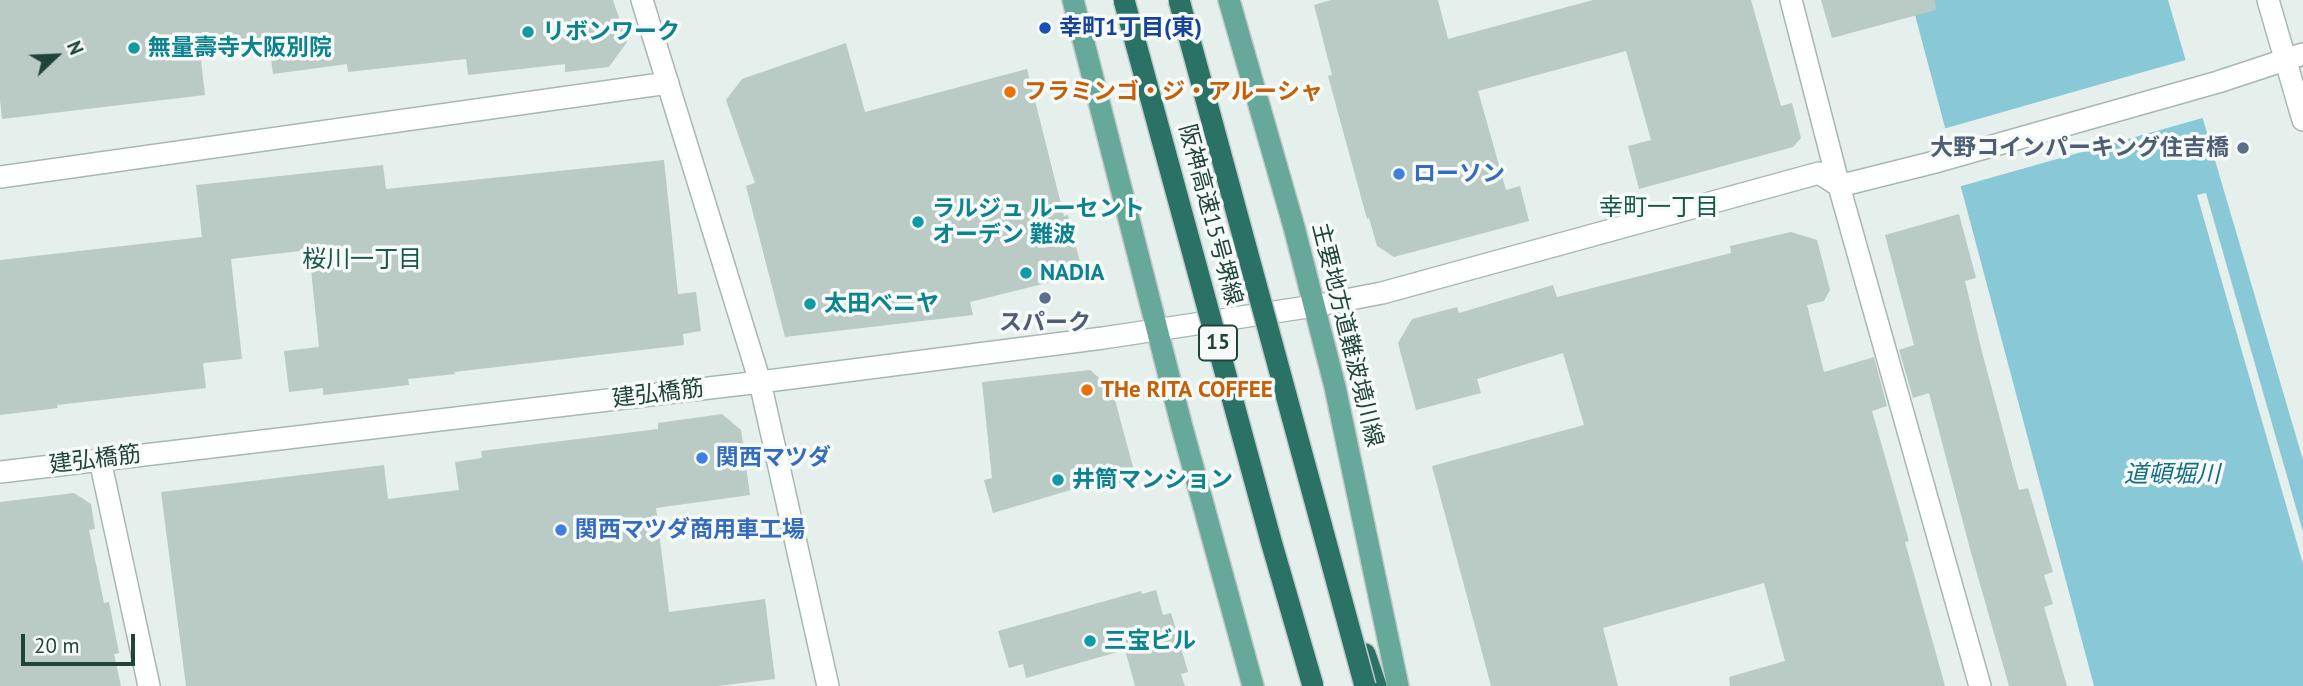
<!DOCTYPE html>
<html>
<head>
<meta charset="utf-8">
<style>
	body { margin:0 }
	#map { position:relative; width:2303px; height:686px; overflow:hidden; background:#e5efeb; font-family:"PT Sans",sans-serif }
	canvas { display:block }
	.north { position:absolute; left:21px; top:21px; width:70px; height:70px; -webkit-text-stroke:5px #f6fbf9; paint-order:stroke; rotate:67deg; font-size:19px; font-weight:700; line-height:28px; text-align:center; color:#22433b }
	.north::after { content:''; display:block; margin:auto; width:24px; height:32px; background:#22433b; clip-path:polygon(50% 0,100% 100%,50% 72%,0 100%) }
	.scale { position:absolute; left:21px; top:634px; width:114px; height:32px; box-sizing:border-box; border:4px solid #22433b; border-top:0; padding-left:9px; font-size:21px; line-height:24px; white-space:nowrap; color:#22433b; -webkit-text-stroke:5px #f6fbf9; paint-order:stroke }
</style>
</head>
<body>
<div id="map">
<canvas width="2303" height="686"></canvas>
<div class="north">N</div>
<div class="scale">20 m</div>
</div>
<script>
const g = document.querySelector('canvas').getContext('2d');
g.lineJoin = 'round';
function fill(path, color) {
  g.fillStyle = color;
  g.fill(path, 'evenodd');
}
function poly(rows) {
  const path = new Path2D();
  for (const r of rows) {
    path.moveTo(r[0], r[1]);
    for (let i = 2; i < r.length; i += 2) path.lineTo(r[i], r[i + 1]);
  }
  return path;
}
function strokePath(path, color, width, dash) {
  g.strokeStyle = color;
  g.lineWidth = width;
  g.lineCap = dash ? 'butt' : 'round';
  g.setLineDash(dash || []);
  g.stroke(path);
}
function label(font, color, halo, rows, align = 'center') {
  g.font = font + ' "PT Sans","Noto Sans JP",sans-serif';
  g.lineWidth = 7;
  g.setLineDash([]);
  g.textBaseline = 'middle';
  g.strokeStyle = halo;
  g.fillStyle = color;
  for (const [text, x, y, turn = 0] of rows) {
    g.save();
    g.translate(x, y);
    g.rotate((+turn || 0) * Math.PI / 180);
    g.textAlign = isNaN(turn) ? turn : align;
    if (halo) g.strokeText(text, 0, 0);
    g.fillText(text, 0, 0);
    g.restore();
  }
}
const water = poly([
	[1911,0,2168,0,2303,460,2303,686,2094,686]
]);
const pier = poly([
	[2189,59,2206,117,1958,187,1943,129],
	[2206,193,2303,532,2303,564,2197,195]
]);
const building = poly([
	[0,0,613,0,627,42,609,67,565,72,565,64,468,75,466,59,348,72,347,64,273,74,268,37,199,44,205,95,2,119,0,99],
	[1331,0,1438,0,1448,39,1593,0,1751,0,1781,106,1792,103,1801,138,1793,147,1639,189,1628,146,1651,140,1626,51,1478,91,1506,190,1520,186,1529,221,1394,257,1377,246,1369,218,1367,219,1328,76,1332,75,1314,5],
	[1821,0,1935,0,1936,10,1832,38],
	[846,43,865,112,1027,69,1064,216,1068,215,1083,274,970,302,973,315,785,337,746,186,755,183,726,100,742,79],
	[664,160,678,294,696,292,701,331,683,334,684,345,454,372,455,374,408,379,409,385,323,395,323,388,289,392,284,351,319,347,309,250,231,259,242,359,203,363,206,388,57,405,58,408,0,415,0,260,202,237,196,185,383,165,386,189],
	[1959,214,1976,278,1965,281,1982,352,2019,490,2028,488,2053,572,2044,575,2053,604,2044,607,2067,686,2009,686,1970,549,1929,393,1913,398,1899,350,1914,345,1885,235],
	[1791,232,1817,240,1830,290,1824,301,1807,305,1824,372,1874,357,1887,406,1872,411,1909,541,1905,542,1945,686,1730,686,1729,677,1785,661,1764,583,1603,628,1618,686,1491,686,1432,466,1584,425,1563,353,1477,379,1481,393,1416,410,1398,343,1412,319,1457,307,1459,313,1553,285,1557,297,1731,253,1730,246],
	[1090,370,1112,389,1136,478,1103,487,1101,481,993,513,984,480,992,478,982,382],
	[722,414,741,430,750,495,656,508,669,612,765,599,775,679,718,686,186,686,161,492,384,465,388,499,459,490,455,462,482,458,481,451,658,429,658,423],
	[74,493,91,504,95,529,89,530,104,603,109,602,119,653,114,654,121,686,0,686,0,502],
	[1156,590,1163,615,1171,613,1188,672,1181,674,1185,686,1135,686,1125,650,1026,678,1023,664,1009,668,998,631,1141,591,1142,594]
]);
const minor = poly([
	[642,0,760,382,828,686],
	[1791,0,1839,186,1980,686],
	[2268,0,2303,120],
	[0,177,668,83],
	[100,460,149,686],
	[0,472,760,382,1103,338,1314,306,1382,293,1819,173,1839,186,1939,161,2218,82,2303,54]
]);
const major = poly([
	[1073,0,1182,427,1253,686],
	[1229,0,1294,227,1335,387,1398,686]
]);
const highway = poly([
	[1365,654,1376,686]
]);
const highwayBridge = poly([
	[1124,0,1271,541,1313,686],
	[1179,0,1365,686]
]);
const markers = [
	[1045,28,7,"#1a4fb4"],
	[528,32,7,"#0f9aa8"],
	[134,48,7,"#0f9aa8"],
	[1010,92,7,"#e8710a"],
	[2243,148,7,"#5c6f8a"],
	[1399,174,7,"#3f7fe0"],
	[918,222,7,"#0f9aa8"],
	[1026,273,7,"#0f9aa8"],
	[1045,298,7,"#5c6f8a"],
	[810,304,7,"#0f9aa8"],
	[1087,390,7,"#e8710a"],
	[702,458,7,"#3f7fe0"],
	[1058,480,7,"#0f9aa8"],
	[561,530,7,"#3f7fe0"],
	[1090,641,7,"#0f9aa8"]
];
const shields = [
	[1218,343,38]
];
const shieldNames = [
	["15",1218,343]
];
const transitNames = [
	["幸町1丁目(東)",1059,28]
];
const cultureNames = [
	["リボンワーク",542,32],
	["無量壽寺大阪別院",148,48],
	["ラルジュ ルーセント",932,209],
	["オーデン 難波",932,235],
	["NADIA",1040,273],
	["太田ベニヤ",824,304],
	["井筒マンション",1072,480],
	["三宝ビル",1104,641]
];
const foodNames = [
	["フラミンゴ・ジ・アルーシャ",1024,92],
	["THe RITA COFFEE",1101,390]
];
const serviceNames = [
	["大野コインパーキング住吉橋",2229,148],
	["スパーク",1045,323,"center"]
];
const shopNames = [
	["ローソン",1413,174],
	["関西マツダ",716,458],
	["関西マツダ商用車工場",575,530]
];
const streetNames = [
	["阪神高速15号堺線",1210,215,75],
	["主要地方道難波境川線",1347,335,76],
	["建弘橋筋",658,394,-7],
	["建弘橋筋",95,460,-7]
];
const neighbourhoodNames = [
	["幸町一丁目",1659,208],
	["桜川一丁目",362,260]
];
const waterNames = [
	["道頓堀川",2172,475]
];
fill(water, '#89c8d7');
fill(pier, '#e5efeb');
fill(building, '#bacac4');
strokePath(minor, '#a7b8b3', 24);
strokePath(major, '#c1cac8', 24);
strokePath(highway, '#c1cac8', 24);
strokePath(minor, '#fff', 21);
strokePath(major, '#66a899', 21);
strokePath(highway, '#2b7266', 21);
strokePath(highwayBridge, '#c1cac8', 24, []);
strokePath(highwayBridge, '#2b7266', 21);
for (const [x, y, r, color] of markers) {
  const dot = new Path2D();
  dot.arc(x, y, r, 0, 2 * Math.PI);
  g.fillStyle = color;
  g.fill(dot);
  strokePath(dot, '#f6fbf9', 2.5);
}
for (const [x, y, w] of shields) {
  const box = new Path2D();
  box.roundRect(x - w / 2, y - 17.5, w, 35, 5);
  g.fillStyle = '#f6fbf9';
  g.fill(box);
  strokePath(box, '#22433b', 2);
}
label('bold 21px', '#22433b', null, shieldNames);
label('bold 23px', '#164399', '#f6fbf9', transitNames, 'left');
label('bold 23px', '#0d838f', '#f6fbf9', cultureNames, 'left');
label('bold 23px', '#c56008', '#f6fbf9', foodNames, 'left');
label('bold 23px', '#4e5e75', '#f6fbf9', serviceNames, 'right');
label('bold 23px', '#366cbe', '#f6fbf9', shopNames, 'left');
label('23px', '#22433b', '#f6fbf9', streetNames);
label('24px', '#1c574b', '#f6fbf9', neighbourhoodNames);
label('italic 24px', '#166e84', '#f6fbf9', waterNames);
</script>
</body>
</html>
